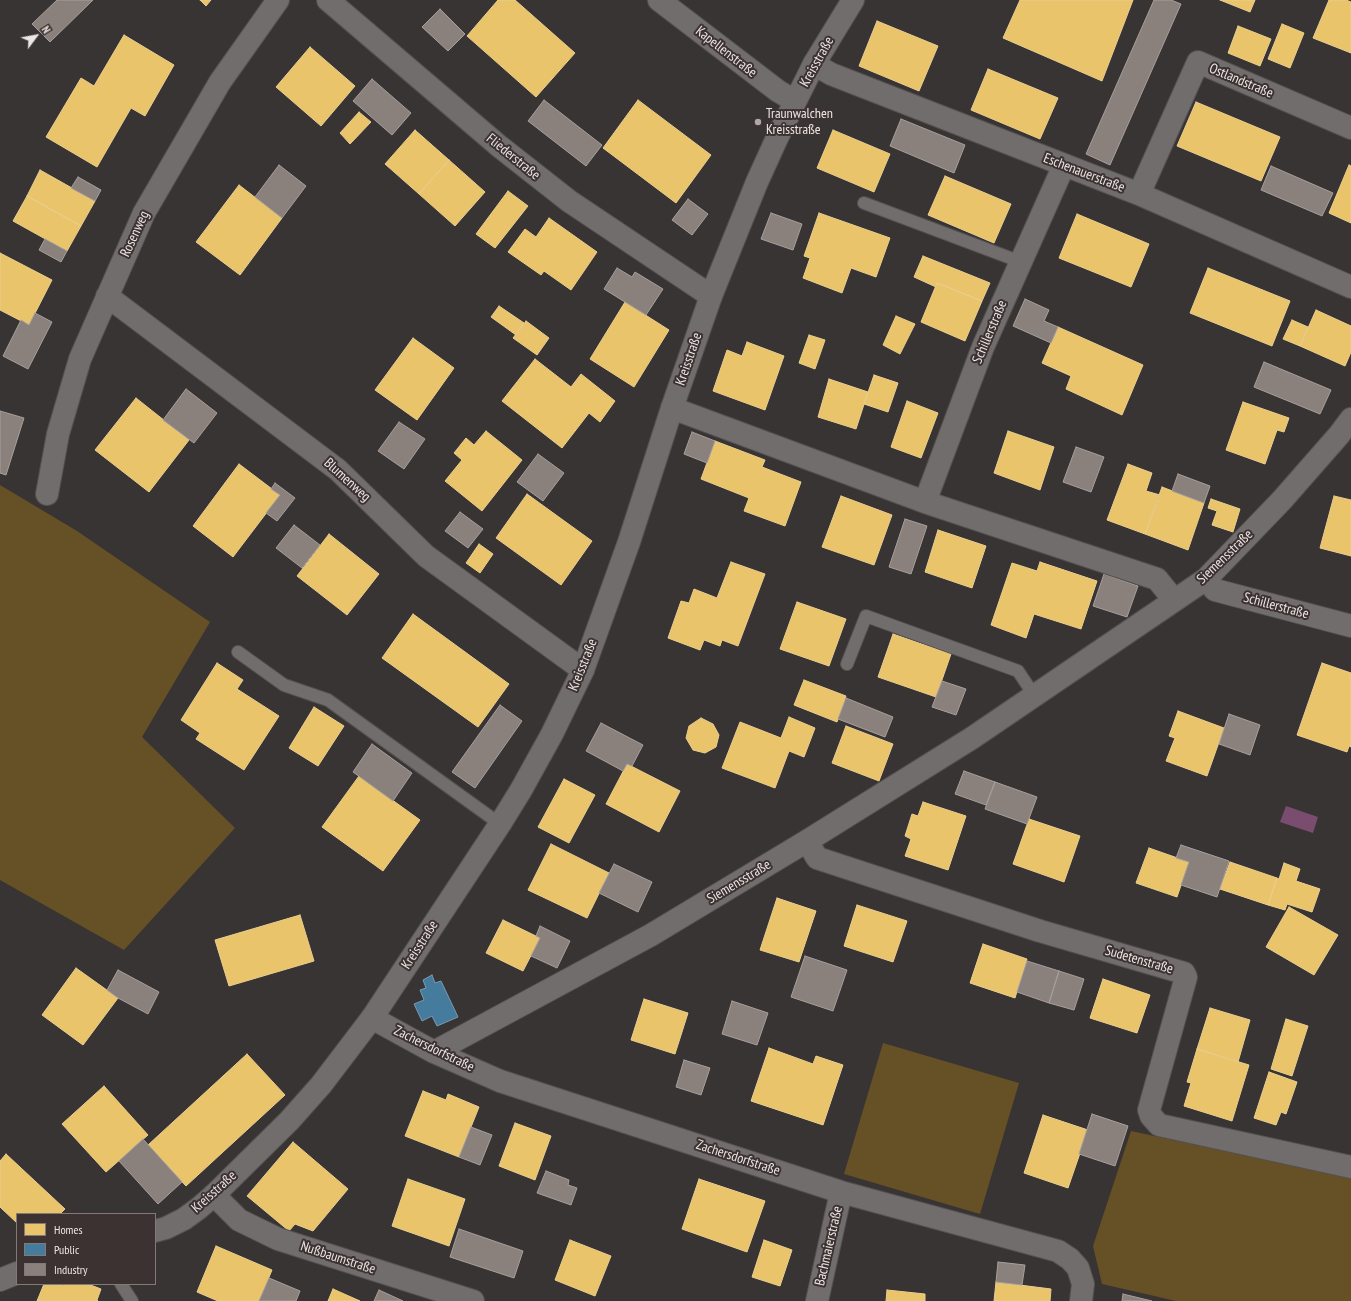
<!DOCTYPE html>
<html>
<head>
<meta charset="utf-8">
<style>
	body { margin:0 }
	#map { position:relative; width:1351px; height:1301px; overflow:hidden; background:#393434; font-family:"PT Sans Narrow",sans-serif }
	canvas { display:block }
	.legend { position:absolute; left:16px; top:1213px; width:140px; height:72px; box-sizing:border-box; background:#3c3231; border:1px solid #827a79; margin:0; padding:5px 7px; list-style:none; font-size:12px; color:#ece6e5 }
	.legend li { display:flex; align-items:center; gap:8px; height:20px }
	.legend b { width:20px; border:1px solid #827a79 }
	.north { position:absolute; left:16px; top:16px; width:40px; height:40px; -webkit-text-stroke:3px #3c3231; paint-order:stroke; rotate:58deg; font-size:11px; font-weight:700; line-height:16px; text-align:center; color:#ece6e5 }
	.north::after { content:''; display:block; margin:auto; width:14px; height:18px; background:#ece6e5; clip-path:polygon(50% 0,100% 100%,50% 72%,0 100%) }
</style>
</head>
<body>
<div id="map">
<canvas width="1351" height="1301"></canvas>
<ul class="legend">
<li><b style="height:11px;background:#e9c46a"></b>Homes</li>
<li><b style="height:11px;background:#457b9d"></b>Public</li>
<li><b style="height:11px;background:#8a817c"></b>Industry</li>
</ul>
<div class="north">N</div>
</div>
<script>
const g = document.querySelector('canvas').getContext('2d');
g.lineJoin = 'round';
function fill(path, color) {
  g.fillStyle = color;
  g.fill(path, 'evenodd');
}
function poly(rows) {
  const path = new Path2D();
  for (const r of rows) {
    path.moveTo(r[0], r[1]);
    for (let i = 2; i < r.length; i += 2) path.lineTo(r[i], r[i + 1]);
  }
  return path;
}
function strokePath(path, color, width, dash) {
  g.strokeStyle = color;
  g.lineWidth = width;
  g.lineCap = dash ? 'butt' : 'round';
  g.setLineDash(dash || []);
  g.stroke(path);
}
function label(font, color, halo, rows, align = 'center') {
  g.font = font + ' "PT Sans Narrow",sans-serif';
  g.lineWidth = 4;
  g.setLineDash([]);
  g.textBaseline = 'middle';
  g.strokeStyle = halo;
  g.fillStyle = color;
  for (const [text, x, y, turn = 0] of rows) {
    g.save();
    g.translate(x, y);
    g.rotate((+turn || 0) * Math.PI / 180);
    g.textAlign = isNaN(turn) ? turn : align;
    if (halo) g.strokeText(text, 0, 0);
    g.fillText(text, 0, 0);
    g.restore();
  }
}
const green = poly([
	[0,485,77,531,210,622,142,737,235,828,124,950,0,880],
	[883,1043,1019,1083,980,1214,844,1174],
	[1131,1131,1351,1178,1351,1301,1176,1301,1102,1284,1093,1246]
]);
const water = poly([
	[1286,806,1318,817,1313,833,1280,822]
]);
const homes = poly([
	[200,0,211,0,206,6,200,0],
	[498,0,515,0,575,53,536,97,467,36,498,0],
	[1020,0,1133,0,1102,81,1003,38,1020,0],
	[1220,0,1255,0,1250,12,1220,0],
	[1329,0,1346,0,1351,2,1351,53,1313,38,1329,0],
	[877,21,938,46,919,91,859,66,877,21],
	[1282,24,1304,33,1290,68,1268,59,1282,24],
	[1238,26,1271,39,1260,66,1228,53,1238,26],
	[124,35,174,65,145,116,131,108,97,167,46,137,81,78,94,86,124,35],
	[310,47,355,86,321,126,276,87,310,47],
	[988,69,1058,98,1040,139,971,110,988,69],
	[638,100,711,155,676,203,603,148,638,100],
	[1196,102,1280,137,1261,181,1177,146,1196,102],
	[359,112,371,122,350,144,340,133,359,112],
	[415,130,449,160,419,194,385,164,415,130],
	[833,130,890,154,874,192,817,168,833,130],
	[449,160,485,192,455,226,419,194,449,160],
	[1349,165,1351,166,1351,223,1329,213,1349,165],
	[40,170,95,201,81,226,27,196,40,170],
	[945,176,1011,204,994,243,928,215,945,176],
	[239,185,282,218,240,275,196,242,239,185],
	[508,191,528,206,495,248,476,234,508,191],
	[27,196,81,226,67,251,13,221,27,196],
	[819,213,890,238,876,277,851,268,842,293,803,278,810,258,804,256,819,213],
	[1077,214,1149,244,1131,287,1059,258,1077,214],
	[549,218,597,252,571,290,544,271,541,275,508,252,525,229,536,237,549,218],
	[0,253,52,280,29,325,0,310,0,253],
	[923,256,990,283,982,301,937,283,936,287,914,277,923,256],
	[1208,268,1290,301,1272,346,1190,313,1208,268],
	[937,283,982,301,965,341,921,322,937,283],
	[625,302,669,330,634,387,590,359,625,302],
	[499,306,524,323,516,335,491,317,499,306],
	[1316,310,1351,326,1351,352,1345,366,1300,346,1316,310],
	[896,316,915,324,900,354,883,345,896,316],
	[1292,320,1308,327,1300,346,1283,339,1292,320],
	[526,321,549,338,537,355,513,338,526,321],
	[1058,327,1143,365,1122,415,1066,389,1071,376,1042,363,1058,327],
	[809,335,825,340,815,369,799,363,809,335],
	[413,338,454,368,417,420,375,390,413,338],
	[747,342,784,356,765,410,713,391,727,350,742,356,747,342],
	[535,359,571,387,581,374,615,401,600,422,589,413,562,448,502,401,535,359],
	[874,375,898,383,888,412,864,404,874,375],
	[829,379,868,392,856,429,818,417,829,379],
	[136,398,189,440,149,492,95,450,136,398],
	[907,401,938,413,921,458,891,447,907,401],
	[1243,402,1289,418,1284,432,1277,430,1265,464,1226,450,1243,402],
	[486,431,522,460,482,511,445,481,462,460,454,453,466,438,474,445,486,431],
	[1008,431,1054,447,1040,490,994,473,1008,431],
	[715,441,765,460,762,467,801,482,785,526,744,511,749,498,701,479,715,441],
	[239,464,280,495,233,557,193,526,239,464],
	[1128,464,1152,473,1146,491,1160,495,1145,534,1107,520,1128,464],
	[1162,487,1204,503,1188,550,1145,534,1162,487],
	[527,494,592,541,561,585,496,538,527,494],
	[841,496,892,515,874,565,822,547,841,496],
	[1334,496,1351,500,1351,556,1320,548,1334,496],
	[1211,499,1240,509,1233,532,1212,525,1217,511,1208,508,1211,499],
	[938,530,986,546,972,588,925,572,938,530],
	[329,534,379,574,347,615,297,576,329,534],
	[479,544,493,554,480,573,466,563,479,544],
	[731,562,765,574,738,646,722,640,720,646,704,640,700,650,668,638,681,601,689,603,694,589,717,598,731,562],
	[1040,562,1097,581,1081,629,1034,614,1026,638,991,625,1012,563,1037,571,1040,562],
	[797,602,846,619,829,666,780,649,797,602],
	[413,614,509,684,478,727,382,658,413,614],
	[893,634,951,654,936,697,878,677,893,634],
	[217,663,243,680,237,689,279,716,244,770,196,739,200,733,181,720,217,663],
	[1322,663,1351,673,1351,747,1349,746,1347,752,1297,735,1322,663],
	[804,680,846,696,837,722,794,705,804,680],
	[314,707,344,726,318,766,289,748,314,707],
	[1178,711,1224,728,1207,776,1166,761,1175,738,1169,736,1178,711],
	[789,717,815,728,804,757,789,751,775,788,722,768,740,722,781,738,789,717],
	[701,718,713,724,719,735,716,747,705,753,693,750,686,738,689,726,701,718],
	[846,726,893,744,879,781,832,763,846,726],
	[627,764,680,791,659,832,606,804,627,764],
	[359,776,420,820,383,871,322,827,359,776],
	[564,779,595,795,569,843,538,827,564,779],
	[923,802,966,816,948,870,905,856,911,839,905,836,912,814,918,816,923,802],
	[1029,819,1080,836,1064,882,1013,864,1029,819],
	[551,844,609,873,587,918,528,890,551,844],
	[1149,848,1189,862,1177,897,1136,883,1149,848],
	[1230,862,1277,878,1268,905,1220,889,1230,862],
	[1284,863,1300,869,1296,881,1320,889,1312,912,1287,904,1285,910,1268,905,1277,878,1279,879,1284,863],
	[777,898,816,911,799,962,760,950,777,898],
	[857,905,907,921,893,962,844,946,857,905],
	[1289,907,1338,935,1314,975,1266,947,1289,907],
	[300,915,314,961,229,986,215,940,300,915],
	[503,920,540,938,523,971,486,953,503,920],
	[983,944,1027,959,1015,998,970,983,983,944],
	[76,968,118,998,83,1045,42,1015,76,968],
	[1103,979,1150,995,1137,1033,1090,1018,1103,979],
	[644,999,688,1013,675,1054,631,1040,644,999],
	[1210,1008,1250,1020,1238,1062,1197,1049,1210,1008],
	[1286,1019,1308,1026,1292,1076,1271,1069,1286,1019],
	[769,1048,813,1064,816,1056,843,1065,823,1125,751,1101,769,1048],
	[1197,1049,1249,1065,1232,1121,1184,1106,1191,1083,1187,1082,1197,1049],
	[247,1054,285,1095,186,1186,148,1145,247,1054],
	[1269,1072,1297,1082,1286,1114,1281,1112,1276,1125,1254,1118,1269,1072],
	[104,1086,148,1135,106,1172,62,1124,104,1086],
	[423,1091,446,1100,448,1094,479,1107,459,1157,405,1136,423,1091],
	[1043,1115,1088,1130,1068,1188,1024,1173,1043,1115],
	[515,1123,551,1136,535,1180,499,1166,515,1123],
	[293,1142,348,1189,313,1231,295,1224,289,1231,247,1196,293,1142],
	[6,1154,65,1209,60,1214,17,1214,17,1223,0,1207,0,1161,6,1154],
	[408,1179,465,1199,449,1246,392,1226,408,1179],
	[699,1179,765,1201,747,1252,682,1229,699,1179],
	[570,1240,611,1256,595,1296,555,1280,570,1240],
	[764,1240,792,1250,780,1286,752,1277,764,1240],
	[216,1246,272,1270,259,1301,218,1301,197,1292,216,1246],
	[996,1282,1051,1289,1050,1301,994,1301,996,1282],
	[44,1284,57,1284,63,1286,64,1284,88,1284,101,1289,97,1300,98,1301,37,1301,44,1284],
	[333,1289,360,1301,328,1301,333,1289],
	[887,1290,925,1294,925,1301,886,1301,887,1290]
]);
const public = poly([
	[432,975,435,983,441,981,458,1017,437,1026,432,1016,422,1021,414,1004,424,1000,420,990,426,988,423,980,432,975]
]);
const industry = poly([
	[57,0,93,0,50,42,32,24,57,0],
	[1154,0,1171,0,1181,4,1110,165,1086,154,1154,0],
	[440,9,465,34,448,51,422,27,440,9],
	[372,79,411,113,392,135,353,101,372,79],
	[544,100,602,145,586,166,528,121,544,100],
	[901,119,965,145,954,173,890,146,901,119],
	[279,165,306,186,282,218,255,197,279,165],
	[1271,166,1333,193,1322,216,1261,190,1271,166],
	[78,177,101,190,95,201,71,188,78,177],
	[688,199,708,214,692,235,672,220,688,199],
	[771,213,802,224,793,250,761,239,771,213],
	[45,239,67,251,61,262,39,250,45,239],
	[617,268,632,277,635,272,663,289,646,315,604,289,617,268],
	[1025,299,1049,310,1044,321,1058,327,1051,343,1013,326,1025,299],
	[35,313,52,322,28,369,3,356,21,320,29,325,35,313],
	[1264,362,1331,390,1320,414,1254,387,1264,362],
	[186,389,217,413,194,443,163,420,186,389],
	[0,411,24,418,6,475,0,473,0,411],
	[399,422,425,439,404,469,378,451,399,422],
	[692,432,715,441,707,463,684,454,692,432],
	[1076,447,1104,457,1091,492,1063,482,1076,447],
	[538,454,564,473,543,501,517,482,538,454],
	[1178,474,1210,486,1204,503,1172,491,1178,474],
	[275,483,295,498,277,521,266,513,280,495,271,489,275,483],
	[460,512,483,529,468,548,445,531,460,512],
	[905,519,927,526,911,574,889,567,905,519],
	[294,525,320,545,302,568,276,548,294,525],
	[1104,574,1138,586,1127,617,1093,606,1104,574],
	[942,681,966,689,956,715,932,707,942,681],
	[846,698,893,717,885,737,838,719,846,698],
	[500,705,522,721,475,788,452,772,500,705],
	[1229,714,1260,725,1250,755,1219,744,1229,714],
	[601,723,643,745,632,766,627,764,623,771,586,751,601,723],
	[372,744,412,773,393,801,353,772,372,744],
	[964,771,995,782,986,805,955,794,964,771],
	[995,782,1037,797,1027,824,985,809,995,782],
	[1181,845,1229,861,1217,897,1181,885,1189,862,1176,858,1181,845],
	[614,864,652,882,638,912,599,893,614,864],
	[540,926,570,941,557,968,531,956,540,938,536,936,540,926],
	[805,956,847,970,833,1011,791,997,805,956],
	[1027,961,1059,971,1049,1003,1017,992,1027,961],
	[118,970,159,992,148,1014,118,998,107,990,118,970],
	[1059,971,1084,979,1074,1010,1049,1003,1059,971],
	[732,1001,768,1013,757,1045,722,1034,732,1001],
	[684,1060,710,1068,701,1095,676,1087,684,1060],
	[1092,1114,1128,1126,1115,1166,1079,1154,1092,1114],
	[471,1127,492,1135,480,1165,459,1157,471,1127],
	[143,1139,182,1182,158,1204,119,1161,143,1139],
	[546,1171,569,1180,568,1185,577,1188,571,1205,537,1193,546,1171],
	[459,1229,523,1251,514,1278,450,1257,459,1229],
	[998,1262,1025,1265,1022,1285,996,1282,998,1262],
	[269,1278,300,1291,296,1301,259,1301,269,1278],
	[379,1290,403,1301,374,1301,379,1290],
	[1123,1294,1152,1301,1122,1301,1123,1294]
]);
const service = poly([
	[864,203,1021,262],
	[238,652,284,685,328,700,500,824],
	[847,664,866,616,1018,671,1034,695],
	[121,1284,132,1301]
]);
const minor = poly([
	[328,0,499,146,569,201,711,296],
	[659,0,778,91,795,101],
	[814,64,831,74,1139,194,1351,287],
	[1139,194,1198,62,1351,128],
	[107,296,338,470,426,556,583,670],
	[672,408,925,502,1157,579,1174,600],
	[47,494,58,434,80,359,144,213,220,82,278,0],
	[925,502,983,347,1064,165],
	[1206,579,1215,590,1351,626],
	[807,841,817,858,1040,931,1184,973,1186,977,1149,1110,1151,1116,1159,1125,1351,1167],
	[372,1018,434,1052,500,1081,841,1192,1058,1251,1070,1259,1078,1268,1083,1284,1081,1301],
	[434,1052,651,935,807,841,972,738,1206,579,1282,500,1339,435,1351,419],
	[214,1195,239,1220,278,1239,473,1301],
	[817,1301,841,1192]
]);
const tertiary = poly([
	[155,1231,166,1228,184,1219,199,1208,214,1195,289,1121,321,1085,372,1018,500,824,521,790,552,734,583,670,629,542,672,408,711,296,757,182,777,138,814,64,853,0],
	[0,1280,17,1273]
]);
const markers = [
	[758,122,4,"#ada8a7"]
];
const streetNames = [
	["Kapellenstraße",726,52,38],
	["Kreisstraße",817,62,-61],
	["Ostlandstraße",1241,81,23],
	["Fliederstraße",513,157,39],
	["Eschenauerstraße",1084,173,21],
	["Rosenweg",135,234,-65],
	["Schillerstraße",990,332,-67],
	["Kreisstraße",689,359,-71],
	["Blumenweg",347,480,42],
	["Siemensstraße",1225,557,-44],
	["Schillerstraße",1276,606,15],
	["Kreisstraße",583,665,-68],
	["Siemensstraße",739,882,-31],
	["Kreisstraße",420,945,-57],
	["Sudetenstraße",1139,960,16],
	["Zachersdorfstraße",434,1049,26],
	["Zachersdorfstraße",738,1158,18],
	["Kreisstraße",214,1192,-42],
	["Bachmaierstraße",829,1246,-77],
	["Nußbaumstraße",338,1258,18]
];
const poiNames = [
	["Traunwalchen",766,114],
	["Kreisstraße",766,130]
];
fill(green, '#665025');
fill(water, '#7a4c6f');
fill(homes, '#e9c46a');
strokePath(homes, '#eace8f', 1);
fill(public, '#457b9d');
strokePath(public, '#779bb3', 1);
fill(industry, '#8a817c');
strokePath(industry, '#a79f9c', 1);
strokePath(service, '#555151', 14);
strokePath(minor, '#555151', 24);
strokePath(tertiary, '#555151', 24);
strokePath(service, '#716d6c', 12);
strokePath(minor, '#716d6c', 22);
strokePath(tertiary, '#716d6c', 22);
for (const [x, y, r, color] of markers) {
  const dot = new Path2D();
  dot.arc(x, y, r, 0, 2 * Math.PI);
  g.fillStyle = color;
  g.fill(dot);
  strokePath(dot, '#3c3231', 1.5);
}
label('14px', '#ece6e5', '#3c3231', streetNames);
label('14px', '#ece6e5', '#3c3231', poiNames, 'left');
</script>
</body>
</html>
